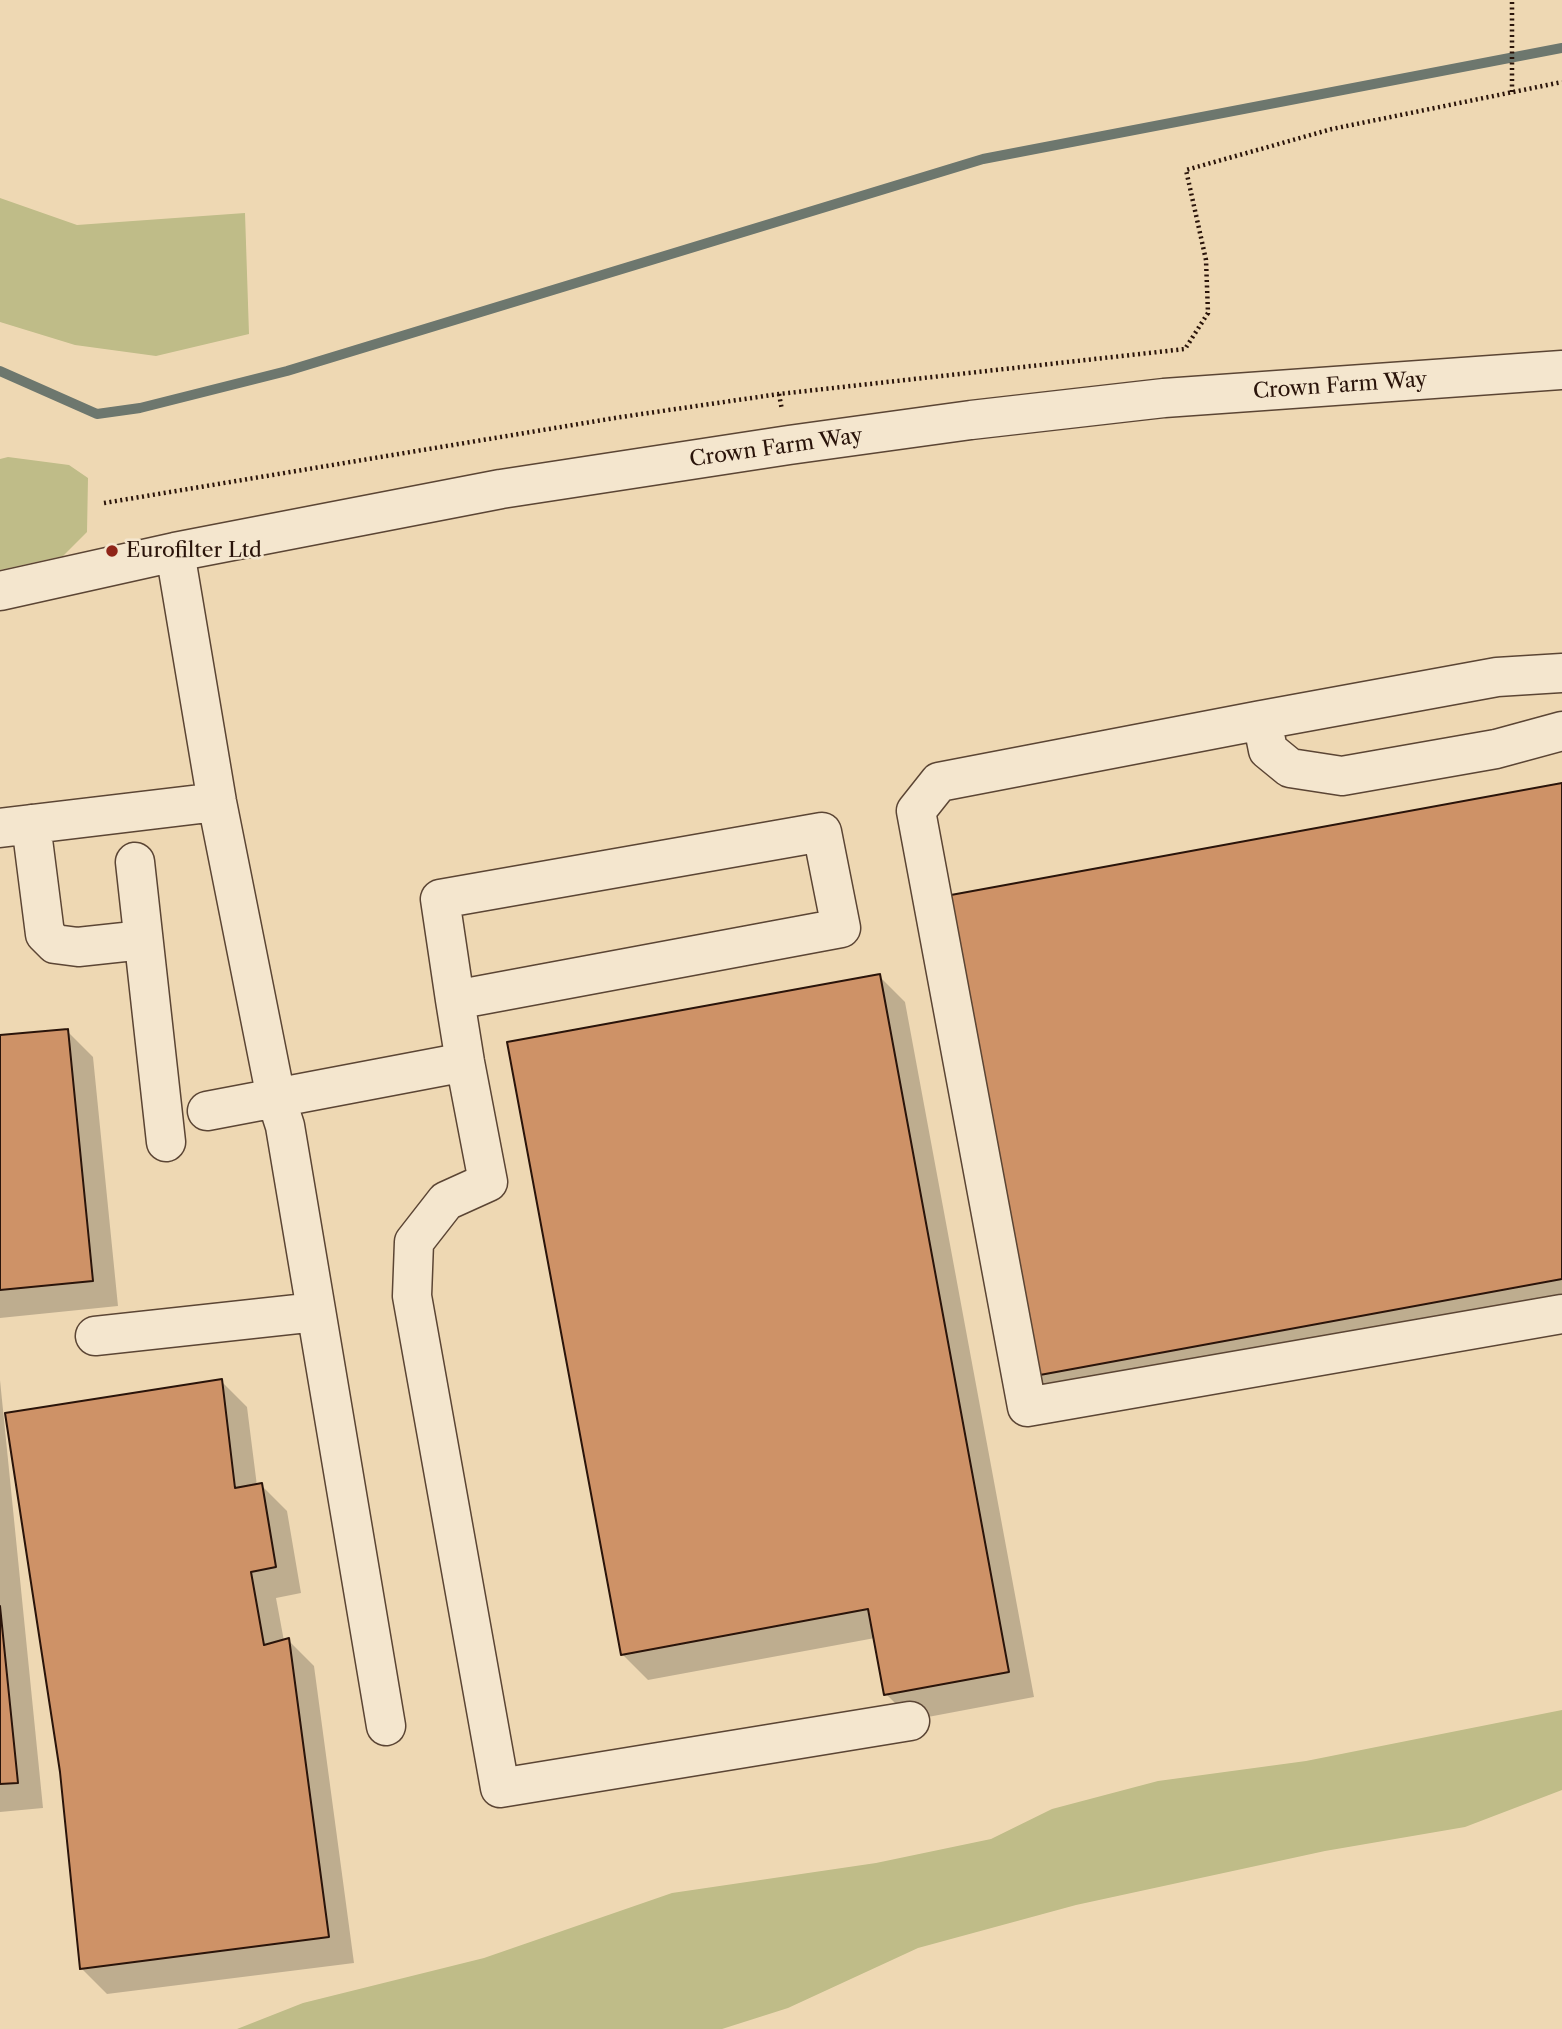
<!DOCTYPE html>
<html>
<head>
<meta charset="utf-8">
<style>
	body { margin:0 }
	canvas { display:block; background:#eed8b3 }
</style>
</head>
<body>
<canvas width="1562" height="2029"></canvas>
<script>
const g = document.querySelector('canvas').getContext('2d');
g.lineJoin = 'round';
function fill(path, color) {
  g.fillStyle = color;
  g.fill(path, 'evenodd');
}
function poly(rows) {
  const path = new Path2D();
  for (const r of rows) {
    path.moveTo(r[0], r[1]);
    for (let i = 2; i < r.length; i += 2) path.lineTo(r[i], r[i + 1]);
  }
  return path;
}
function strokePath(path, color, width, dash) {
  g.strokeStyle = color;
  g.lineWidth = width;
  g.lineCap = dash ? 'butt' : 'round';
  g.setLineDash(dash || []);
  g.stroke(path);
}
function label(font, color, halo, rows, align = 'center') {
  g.font = font + ' "Libre Caslon Text",serif';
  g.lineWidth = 5;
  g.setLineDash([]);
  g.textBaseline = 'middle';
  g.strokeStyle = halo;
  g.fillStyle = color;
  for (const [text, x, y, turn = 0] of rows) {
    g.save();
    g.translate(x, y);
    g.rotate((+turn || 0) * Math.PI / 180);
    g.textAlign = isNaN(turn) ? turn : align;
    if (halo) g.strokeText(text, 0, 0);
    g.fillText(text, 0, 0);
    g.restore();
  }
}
const green = poly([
	[0,198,77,225,245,213,249,334,156,356,75,345,0,322],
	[8,457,69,465,88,478,87,532,63,556,0,570,0,459],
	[1562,1710,1562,1790,1465,1827,1325,1851,1076,1905,918,1948,788,2008,722,2029,237,2029,303,2003,484,1958,672,1893,876,1863,991,1839,1052,1809,1158,1781,1306,1761]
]);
const shadow = poly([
	[1562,785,1562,1309,1056,1402,1030,1376],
	[879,976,905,1002,1034,1697,912,1720,886,1694,875,1638,648,1680,622,1654],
	[67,1031,93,1057,118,1306,0,1318,0,1037],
	[0,1380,43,1808,0,1812],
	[221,1381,247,1407,257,1486,261,1485,287,1511,301,1593,276,1598,284,1641,288,1640,314,1666,354,1963,107,1994,81,1968]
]);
const stream = poly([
	[0,371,97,414,140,408,287,371,983,159,1562,48]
]);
const building = poly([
	[1562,783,1562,1279,1029,1377,940,897,1562,783],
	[880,974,1009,1672,884,1695,868,1609,621,1655,507,1042,880,974],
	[68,1029,93,1281,0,1290,0,1035,68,1029],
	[222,1379,235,1488,262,1483,276,1567,251,1572,264,1645,289,1638,329,1937,80,1969,60,1772,5,1413,222,1379],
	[0,1606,18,1783,0,1784,0,1606]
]);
const path = poly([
	[1512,92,1512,0],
	[779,394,782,410],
	[104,503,621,417,779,394,1185,349,1208,313,1206,260,1186,170,1332,129,1562,82]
]);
const minor = poly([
	[175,552,217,802,276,1098,285,1126,386,1726],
	[0,591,175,552,501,489,789,445,971,420,1164,398,1562,370],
	[1562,673,1497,677,1262,720,1268,750,1290,768,1342,776,1496,749,1562,731],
	[1262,720,939,782,916,811,1027,1407,1562,1314],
	[31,824,45,934,55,944,78,947,143,940],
	[0,828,217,802],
	[135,862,166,1142],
	[455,1000,841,928,822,832,440,899,455,1000,465,1062,488,1182,446,1201,414,1242,412,1296,500,1788,910,1721],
	[207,1111,465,1062],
	[95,1336,316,1312]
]);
const markers = [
	[112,551,7,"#8f2418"]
];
const streetNames = [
	["Crown Farm Way",1340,386,-4],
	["Crown Farm Way",776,448,-8]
];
const poiNames = [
	["Eurofilter Ltd",126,551]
];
fill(green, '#bfbc88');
fill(shadow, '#0003');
strokePath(stream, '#6d776e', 10);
fill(building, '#ce9267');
strokePath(building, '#2a140a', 2);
strokePath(minor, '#5b4534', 41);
strokePath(path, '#2a140a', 4.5, [2, 3.5]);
strokePath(minor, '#f4e6ce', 38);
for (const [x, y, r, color] of markers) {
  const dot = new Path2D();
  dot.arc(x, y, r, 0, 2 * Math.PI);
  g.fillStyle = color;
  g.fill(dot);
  strokePath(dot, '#f4e6ce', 2.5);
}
label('21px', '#2a140a', '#f4e6ce', streetNames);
label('21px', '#2a140a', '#f4e6ce', poiNames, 'left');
</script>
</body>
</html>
